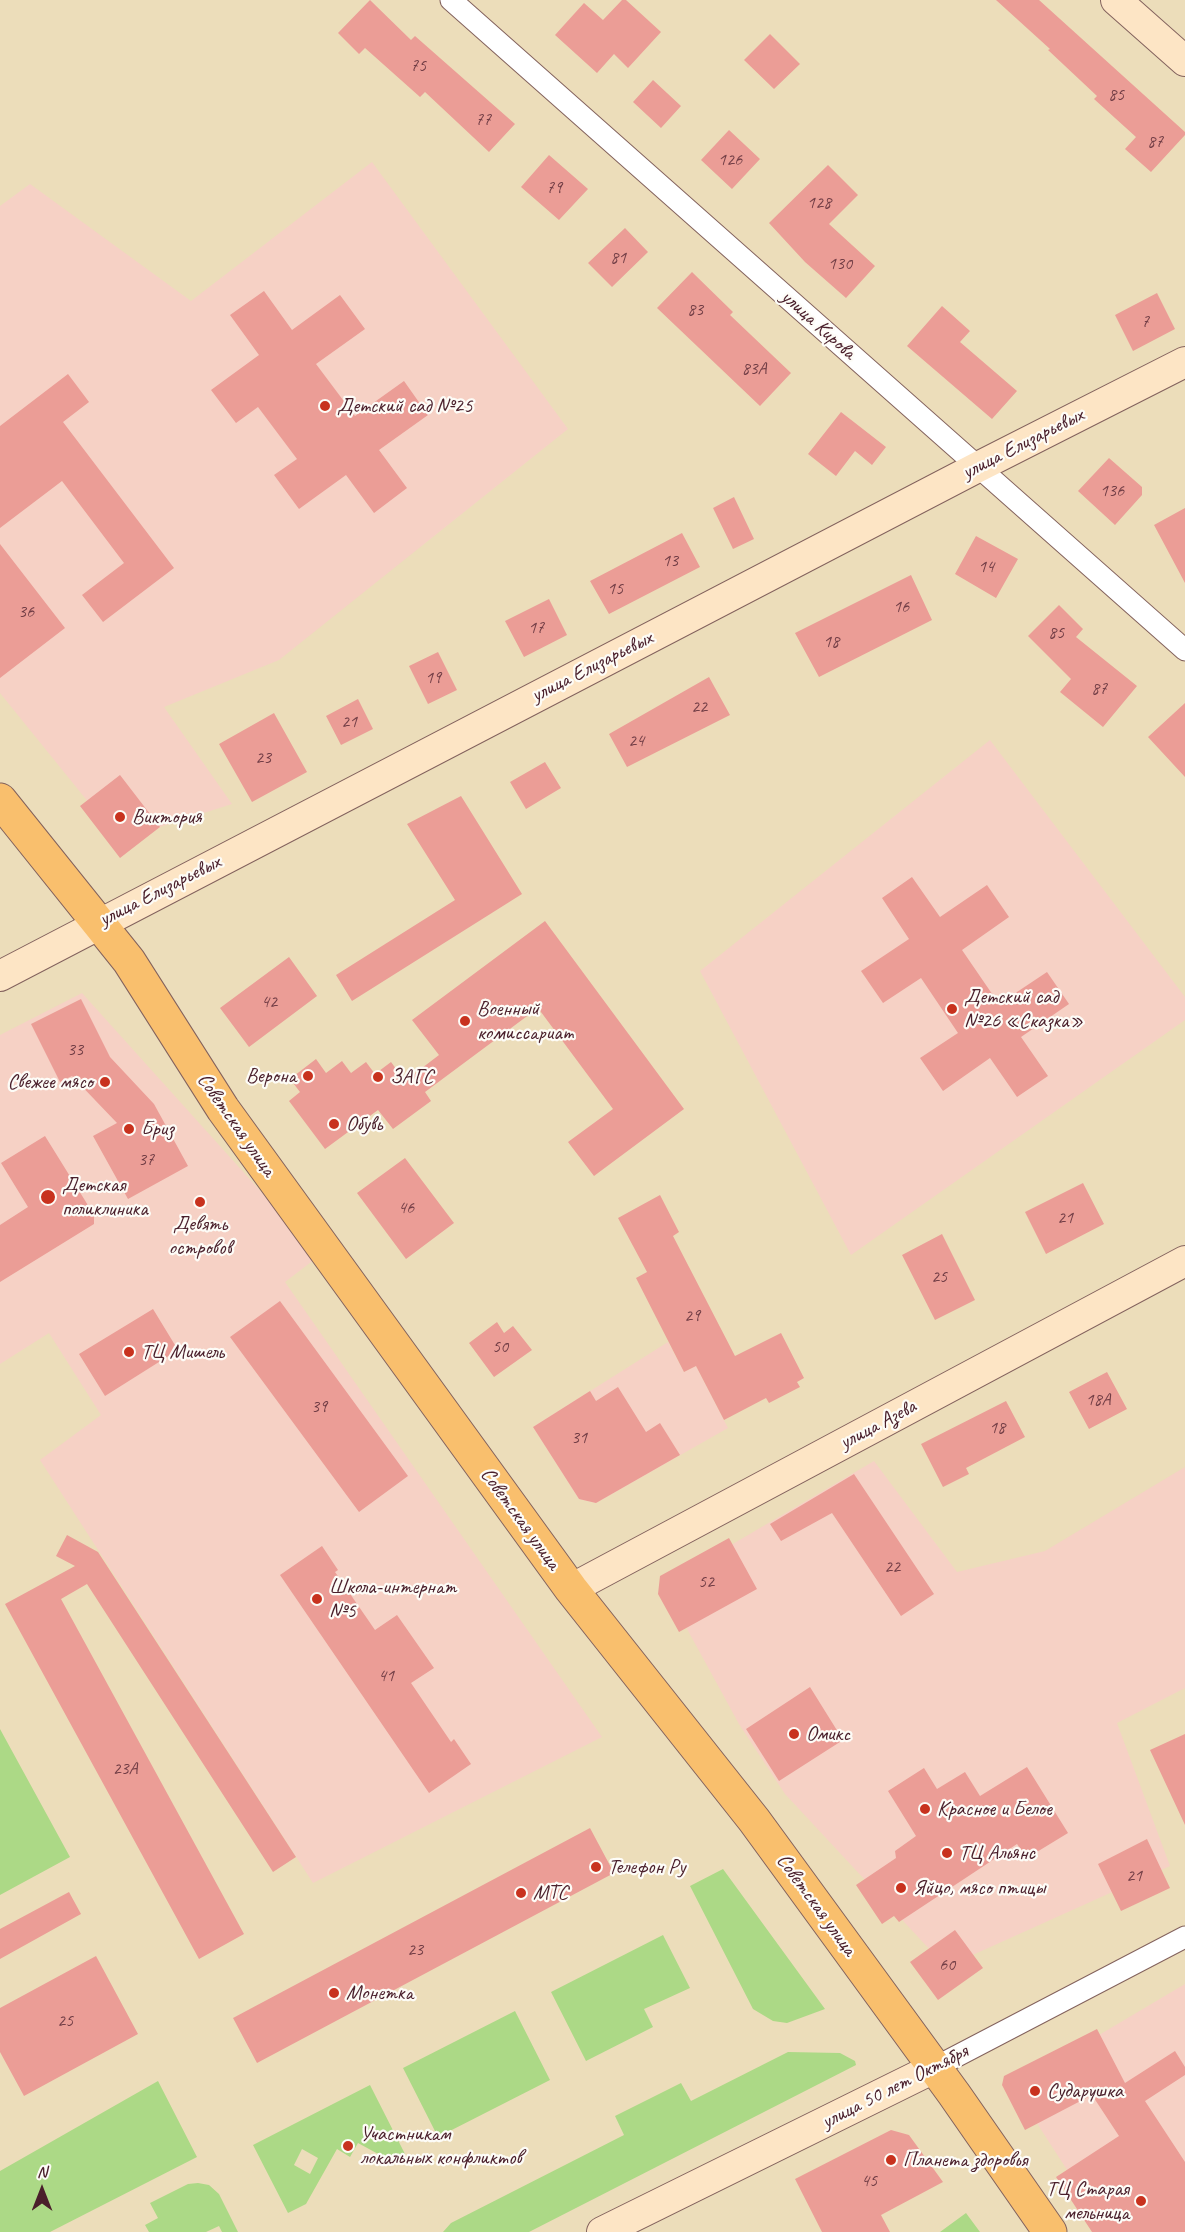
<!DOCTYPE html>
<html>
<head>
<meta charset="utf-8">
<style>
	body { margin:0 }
	#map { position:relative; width:1185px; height:2232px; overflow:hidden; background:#ecddba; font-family:Caveat,sans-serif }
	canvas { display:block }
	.north { position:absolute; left:12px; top:2160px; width:60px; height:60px; -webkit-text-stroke:4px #fdfcf7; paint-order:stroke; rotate:0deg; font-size:16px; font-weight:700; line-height:24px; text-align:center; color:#4a1f2b }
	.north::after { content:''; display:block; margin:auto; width:21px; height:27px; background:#4a1f2b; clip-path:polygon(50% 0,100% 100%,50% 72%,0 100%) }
</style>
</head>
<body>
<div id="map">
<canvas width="1185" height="2232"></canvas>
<div class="north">N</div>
</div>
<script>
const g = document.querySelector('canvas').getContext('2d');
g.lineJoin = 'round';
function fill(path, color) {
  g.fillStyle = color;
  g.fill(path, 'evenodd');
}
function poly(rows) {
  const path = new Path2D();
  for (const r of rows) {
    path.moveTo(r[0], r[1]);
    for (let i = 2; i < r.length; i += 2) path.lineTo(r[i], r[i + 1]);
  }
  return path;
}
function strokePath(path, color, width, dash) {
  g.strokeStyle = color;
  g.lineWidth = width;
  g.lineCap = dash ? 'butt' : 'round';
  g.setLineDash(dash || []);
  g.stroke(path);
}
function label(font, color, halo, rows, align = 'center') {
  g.font = font + ' Caveat,sans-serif';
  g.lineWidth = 4.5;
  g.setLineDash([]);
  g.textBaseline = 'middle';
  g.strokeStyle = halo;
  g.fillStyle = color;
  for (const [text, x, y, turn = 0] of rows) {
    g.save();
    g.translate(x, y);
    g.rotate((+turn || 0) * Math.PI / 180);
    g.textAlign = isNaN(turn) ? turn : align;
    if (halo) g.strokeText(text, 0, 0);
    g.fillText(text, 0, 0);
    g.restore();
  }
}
const built = poly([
	[372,162,568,429,279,660,164,707,232,804,119,840,0,693,0,206,30,184,191,301],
	[990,740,1185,997,1185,1020,851,1255,700,971],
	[82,993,319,1256,285,1282,602,1737,313,1883,40,1460,101,1415,49,1333,0,1364,0,1035],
	[668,1342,684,1372,696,1366,728,1428,596,1503,579,1499,533,1427],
	[874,1461,957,1572,1045,1551,1185,1467,1185,1688,1117,1723,1170,1866,946,1967,785,1794,739,1724,663,1585],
	[1185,1984,1185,2232,1107,2232,1013,2086]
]);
const green = poly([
	[0,1729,70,1857,0,1895],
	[723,1869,825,2009,787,2023,773,2021,753,2009,690,1886],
	[663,1935,690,1988,644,2009,653,2027,586,2061,551,1992],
	[515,2011,550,2080,438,2137,403,2068],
	[788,2052,840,2053,855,2061,856,2065,529,2232,443,2232,451,2223,624,2135,615,2116,681,2083,691,2101],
	[158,2081,197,2157,50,2232,0,2232,0,2171],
	[370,2085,405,2154,391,2161,358,2143,350,2157,337,2149,306,2204,288,2213,253,2145],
	[302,2149,318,2158,310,2174,294,2165],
	[198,2183,209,2185,219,2194,238,2232,222,2232,219,2226,206,2232,149,2232,145,2225,158,2218,150,2203,188,2184],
	[966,2213,980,2232,940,2232]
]);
const building = poly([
	[370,0,411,40,415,36,515,124,489,152,425,92,420,97,365,48,359,54,338,33],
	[622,0,626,0,661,32,628,68,614,54,597,73,555,35,584,3,603,20],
	[996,0,1039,0,1185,132,1185,135,1151,172,1125,149,1136,137,1094,99,1097,96,1048,50,1050,49],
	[770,34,800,64,774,89,744,60],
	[653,80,681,106,661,128,633,102],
	[729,130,760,159,732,189,701,160],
	[549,155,588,189,559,220,521,187],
	[828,165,858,195,829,224,875,266,846,298,805,262,769,223],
	[625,228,648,252,612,287,588,263],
	[692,272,733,312,730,315,791,373,760,406,657,308],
	[264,291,292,330,340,295,365,329,316,364,355,416,404,381,428,415,379,450,407,488,374,513,346,475,299,509,274,475,297,459,258,407,236,423,211,390,259,355,230,315],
	[1157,293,1175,329,1133,351,1115,315],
	[942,306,970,331,960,342,1017,391,992,419,907,346],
	[68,374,89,402,63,422,174,568,103,622,82,595,124,563,62,481,0,528,0,426],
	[841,412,886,447,872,465,855,451,836,476,808,454],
	[1109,458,1142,487,1142,495,1115,525,1078,491],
	[734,497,754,539,733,549,713,508],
	[1185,508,1185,583,1154,525],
	[682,533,700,567,609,614,590,581],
	[976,536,1018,559,996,598,955,574],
	[0,544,65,628,0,678],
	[911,575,932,620,819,677,795,633],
	[549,599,567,635,524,657,505,621],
	[1059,605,1083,629,1076,637,1137,686,1103,727,1060,692,1071,679,1028,636],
	[438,652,457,690,428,704,409,666],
	[709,677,730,715,627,767,609,734],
	[358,699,373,729,341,745,326,716],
	[1185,703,1185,777,1148,737],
	[274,713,307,772,252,802,219,744],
	[545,762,561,788,526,809,510,782],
	[120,775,160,827,120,858,80,806],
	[461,796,522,894,352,1001,336,975,455,900,407,824],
	[912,877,940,917,987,885,1009,917,962,950,999,1004,1047,972,1069,1004,1021,1037,1048,1076,1017,1097,990,1058,943,1091,920,1058,958,1033,921,978,883,1003,861,971,909,939,882,898],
	[545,921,684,1109,594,1176,568,1142,613,1109,538,1008,425,1092,431,1101,393,1129,378,1110,325,1149,289,1101,300,1092,290,1079,316,1059,326,1073,342,1061,351,1073,366,1062,375,1074,391,1062,405,1081,439,1055,412,1020],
	[289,957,317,996,249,1047,220,1008],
	[81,999,110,1057,154,1104,188,1166,128,1199,93,1136,117,1123,72,1076,60,1082,31,1024],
	[45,1136,94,1215,94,1224,0,1282,0,1225,28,1207,1,1163],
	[405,1158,454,1223,406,1259,357,1193],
	[1083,1183,1104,1224,1046,1254,1025,1212],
	[660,1195,679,1232,673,1236,735,1356,781,1333,804,1378,797,1382,800,1387,769,1403,766,1398,724,1420,696,1366,684,1372,636,1278,647,1272,618,1218],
	[942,1234,975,1300,935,1320,902,1255],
	[280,1301,408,1476,359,1512,230,1337],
	[153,1309,178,1350,105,1396,79,1354],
	[497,1322,504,1333,513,1326,532,1350,494,1377,469,1343],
	[1107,1372,1127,1409,1089,1429,1069,1392],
	[618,1387,646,1432,660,1423,680,1455,596,1503,579,1499,533,1427,590,1391,596,1401],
	[1006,1401,1025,1437,966,1468,969,1474,943,1487,921,1444],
	[854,1474,934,1594,901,1616,832,1513,781,1541,770,1524],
	[67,1535,98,1552,296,1857,273,1872,87,1584,61,1599,244,1934,199,1959,5,1604,75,1566,56,1556],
	[729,1538,757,1589,679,1632,658,1594,660,1576],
	[322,1546,338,1570,335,1572,375,1630,397,1615,434,1668,411,1683,451,1742,454,1739,471,1764,429,1793,280,1575],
	[810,1687,843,1740,779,1781,746,1729],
	[1185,1734,1185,1825,1150,1750],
	[1027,1767,1068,1833,1027,1858,1017,1844,899,1922,894,1916,882,1924,856,1885,896,1858,895,1851,916,1836,888,1791,924,1768,937,1789,965,1772,980,1796],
	[590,1828,614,1873,257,2063,233,2018],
	[1147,1839,1170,1888,1121,1911,1098,1864],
	[69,1892,81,1914,0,1959,0,1929],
	[955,1930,983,1968,938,2000,910,1962],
	[96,1956,138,2034,24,2096,0,2052,0,2008],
	[1097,2029,1125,2083,1175,2051,1185,2067,1185,2075,1145,2101,1185,2162,1185,2232,1092,2232,1056,2177,1119,2136,1092,2095,1025,2130,1002,2085,1004,2076],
	[891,2130,909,2135,943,2182,881,2215,890,2232,822,2232,795,2179]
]);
const street = poly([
	[451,0,1185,650],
	[934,2068,1185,1937]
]);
const secondary = poly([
	[1116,0,1185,61],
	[0,976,978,467,1185,362],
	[571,1589,1185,1261],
	[602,2232,934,2068]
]);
const primary = poly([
	[0,800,129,961,223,1109,571,1589,754,1820,954,2094,1050,2232]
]);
const markers = [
	[325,406,6,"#c8321e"],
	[120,817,6,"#c8321e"],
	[952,1009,6,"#c8321e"],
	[465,1021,6,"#c8321e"],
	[308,1076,6,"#c8321e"],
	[378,1077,6,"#c8321e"],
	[105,1082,6,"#c8321e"],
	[334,1124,6,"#c8321e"],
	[129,1129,6,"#c8321e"],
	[48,1197,8,"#c8321e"],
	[200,1202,6,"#c8321e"],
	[129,1352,6,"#c8321e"],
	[317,1599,6,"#c8321e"],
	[794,1734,6,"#c8321e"],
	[925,1809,6,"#c8321e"],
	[947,1853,6,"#c8321e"],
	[596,1867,6,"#c8321e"],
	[901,1888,6,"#c8321e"],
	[521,1893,6,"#c8321e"],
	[334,1993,6,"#c8321e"],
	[1035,2091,6,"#c8321e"],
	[348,2146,6,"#c8321e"],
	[891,2160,6,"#c8321e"],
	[1141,2201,6,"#c8321e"]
];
const numberNames = [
	["75",418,66],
	["85",1116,95],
	["77",483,120],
	["87",1155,142],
	["126",730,160],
	["79",554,188],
	["128",819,203],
	["81",618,258],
	["130",840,264],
	["83",695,310],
	["7",1145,322],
	["83А",754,369],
	["136",1112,491],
	["13",670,561],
	["14",986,567],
	["15",615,589],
	["16",901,607],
	["36",26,612],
	["17",536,628],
	["85",1056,633],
	["18",831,642],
	["19",433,678],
	["87",1099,689],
	["22",699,707],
	["21",349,722],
	["24",636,741],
	["23",263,758],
	["42",269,1002],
	["33",75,1050],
	["37",146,1160],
	["46",406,1208],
	["21",1065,1218],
	["25",939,1277],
	["29",692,1316],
	["50",500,1347],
	["18А",1098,1400],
	["39",319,1407],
	["18",997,1428],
	["31",579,1438],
	["22",892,1567],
	["52",706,1582],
	["41",386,1676],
	["23А",125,1769],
	["21",1134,1876],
	["23",415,1950],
	["60",947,1965],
	["25",65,2021],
	["45",869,2181]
];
const streetNames = [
	["улица Кирова",818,325,42],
	["улица Елизарьевых",1023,444,-27],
	["улица Елизарьевых",592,667,-27],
	["улица Елизарьевых",160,891,-27],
	["Советская улица",236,1125,55],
	["улица Азева",878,1425,-28],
	["Советская улица",520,1519,54],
	["Советская улица",816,1905,54],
	["улица 50 лет Октября",895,2087,-27]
];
const poiNames = [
	["Детский сад №25",337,406],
	["Виктория",132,817],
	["Детский сад",964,997],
	["№26 «Сказка»",964,1021],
	["Военный",477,1009],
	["комиссариат",477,1033],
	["Верона",296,1076,"right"],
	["ЗАГС",390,1077],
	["Свежее мясо",93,1082,"right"],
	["Обувь",346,1124],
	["Бриз",141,1129],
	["Детская",62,1185],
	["поликлиника",62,1209],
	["Девять",200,1224,"center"],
	["островов",200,1248,"center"],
	["ТЦ Мишель",141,1352],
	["Школа-интернат",329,1587],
	["№5",329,1611],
	["Омикс",806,1734],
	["Красное и Белое",937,1809],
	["ТЦ Альянс",959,1853],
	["Телефон Ру",608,1867],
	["Яйцо, мясо птицы",913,1888],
	["МТС",533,1893],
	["Монетка",346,1993],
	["Сударушка",1047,2091],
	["Участникам",360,2134],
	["локальных конфликтов",360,2158],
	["Планета здоровья",903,2160],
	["ТЦ Старая",1129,2189,"right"],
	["мельница",1129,2213,"right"]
];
fill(built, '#f6d1c5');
fill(green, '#acd986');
fill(building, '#eb9d96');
strokePath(street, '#83625d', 23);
strokePath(secondary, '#83625d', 32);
strokePath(primary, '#83625d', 35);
strokePath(street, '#fff', 21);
strokePath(secondary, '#fde5c5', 30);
strokePath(primary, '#f9bf6d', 33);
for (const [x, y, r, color] of markers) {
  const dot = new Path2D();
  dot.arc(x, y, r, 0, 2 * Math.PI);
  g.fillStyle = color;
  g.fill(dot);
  strokePath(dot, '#fdfcf7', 2);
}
label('18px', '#723e46', null, numberNames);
label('21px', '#4a1f2b', '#fdfcf7', streetNames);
label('21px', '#4a1f2b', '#fdfcf7', poiNames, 'left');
</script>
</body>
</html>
